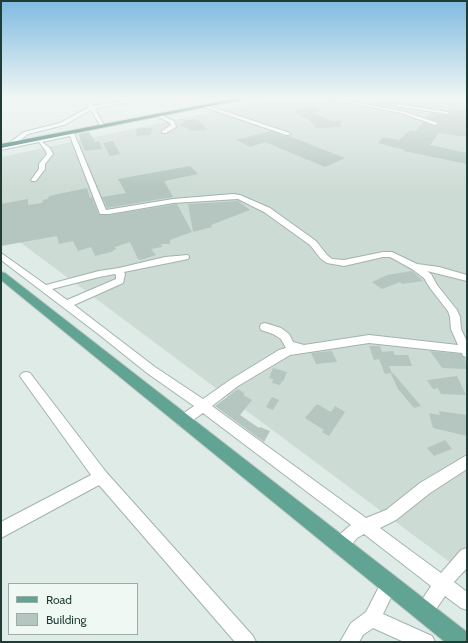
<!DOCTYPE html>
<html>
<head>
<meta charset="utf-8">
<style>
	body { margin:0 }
	#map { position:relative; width:468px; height:643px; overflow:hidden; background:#dfebe6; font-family:Cabin,sans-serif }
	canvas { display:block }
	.frame { position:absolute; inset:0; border:2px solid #1f3c35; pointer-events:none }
	.legend { position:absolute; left:8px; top:583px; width:130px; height:52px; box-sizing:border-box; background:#f0f8f4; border:1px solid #9cada8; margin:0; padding:5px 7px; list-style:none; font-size:12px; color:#1f3c35 }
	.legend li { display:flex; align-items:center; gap:8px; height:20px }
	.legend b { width:20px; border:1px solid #9cada8 }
</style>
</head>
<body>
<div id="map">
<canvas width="468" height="643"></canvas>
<div class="frame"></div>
<ul class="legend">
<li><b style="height:5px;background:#61a494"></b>Road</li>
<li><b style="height:11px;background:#b4c6bf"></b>Building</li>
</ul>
</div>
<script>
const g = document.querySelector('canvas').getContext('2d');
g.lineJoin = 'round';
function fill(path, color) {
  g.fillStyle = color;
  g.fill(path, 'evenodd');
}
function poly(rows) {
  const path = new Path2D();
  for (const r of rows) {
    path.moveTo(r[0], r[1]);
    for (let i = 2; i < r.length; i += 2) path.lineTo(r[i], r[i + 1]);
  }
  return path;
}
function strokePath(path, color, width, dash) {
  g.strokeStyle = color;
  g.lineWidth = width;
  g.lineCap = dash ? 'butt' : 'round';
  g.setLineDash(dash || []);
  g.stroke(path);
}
const built = poly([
	[273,99,467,99,467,575,1,228,1,157]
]);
const building = poly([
	[385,99,389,99,397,101,389,107,377,105],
	[310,106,322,109,313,113,333,121,341,120,341,127,316,128,309,119,293,112],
	[453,109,467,111,467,137,439,133,430,145,467,153,467,164,404,151,405,150,378,143,383,137,399,140,410,130,416,131,423,122,436,126,439,122,426,118,430,113,449,115],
	[197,119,208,130,191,131,179,124,185,123,183,121],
	[141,128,153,128,150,135,136,136,137,129],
	[271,131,284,136,289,136,345,158,325,167,265,142,250,147,236,140],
	[89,132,95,142,99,141,102,149,85,151,78,134],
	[113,141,120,154,110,156,103,143],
	[190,166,198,174,164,181,173,197,107,208,102,197,126,193,118,179],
	[87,188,90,198,92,197,99,215,109,215,177,204,192,232,170,240,170,244,161,244,162,247,151,249,156,255,141,260,138,259,130,242,115,247,116,249,111,252,95,256,91,247,78,251,73,241,59,244,57,236,1,246,1,204,28,199,28,205,42,203,43,200,48,199,49,196],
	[238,201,250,210,211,225,212,227,193,232,188,204],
	[412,271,423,281,402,284,400,282,382,289,372,282,387,275],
	[369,346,380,346,382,352,393,351,395,355,408,355,412,366,389,366,392,373,385,374,379,359,374,360],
	[332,351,337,362,316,364,311,353],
	[430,351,461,354,465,358,467,369,442,368],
	[273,368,287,372,283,382,282,381,280,385,272,383,273,379,269,378],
	[393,373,421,406,414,408,398,389,391,374],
	[457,376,466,395,441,394,438,388,433,389,427,380],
	[238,389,245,394,243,395,252,400,240,415,259,428,260,427,270,431,264,442,215,406],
	[272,397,279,400,273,410,266,407],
	[317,404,331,412,335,406,345,412,329,436,322,432,324,430,305,418],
	[439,411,467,415,467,436,433,428,429,413,440,415],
	[445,440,452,449,434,456,427,448]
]);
const minor = poly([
	[84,99,88,99,93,106,133,99,143,99,95,109,105,127,101,127,91,110,64,125,28,134,15,144,69,133,69,131,73,131,106,210,173,199,233,194,240,195,270,208,316,241,327,255,332,259,344,260,383,252,392,252,417,264,439,267,467,275,467,281,427,271,431,274,437,285,457,310,460,317,461,329,467,342,467,357,463,356,462,353,369,343,290,355,238,386,212,406,366,518,386,510,420,483,467,455,467,469,430,493,396,520,380,528,441,573,461,550,467,548,467,568,454,582,467,592,467,610,461,608,445,596,430,618,424,621,418,618,415,612,418,606,431,586,364,534,357,538,346,552,340,554,334,552,332,546,334,540,347,528,351,525,203,413,186,425,182,426,178,425,176,421,178,417,194,406,147,373,97,333,1,260,1,253,46,285,99,271,119,268,165,257,188,255,189,257,188,259,124,272,125,274,123,283,74,305,155,367,203,399,230,380,279,350,286,348,281,339,273,334,261,330,260,327,261,324,265,323,281,328,289,334,293,342,304,345,369,335,458,345,451,329,450,317,448,311,430,288,424,278,412,269,390,257,383,257,344,266,327,263,321,259,310,245,264,212,238,199,173,203,109,214,100,214,70,136,42,142,50,148,53,154,45,164,45,169,36,181,32,181,31,180,39,169,39,164,47,154,45,150,39,142,1,150,1,146,9,145,9,143,24,132,60,123,89,107,84,99],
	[115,274,116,275,116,279,67,300,52,289,99,277,115,274],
	[327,99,337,99,402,111,438,123,435,125,401,113,327,99],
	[397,104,448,112,450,113,448,114,395,106,397,104],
	[206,105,290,133,291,134,286,135,204,107,206,105],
	[159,114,174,121,176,127,166,133,162,133,162,131,171,125,170,123,157,116,159,114],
	[26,372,30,373,106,472,253,636,256,642,235,642,99,485,1,538,1,522,91,475,22,379,20,376,22,373,26,372],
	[389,577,395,579,397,585,383,614,432,636,435,642,404,642,373,628,363,635,359,642,340,642,351,623,366,612,383,579,389,577]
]);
const major = poly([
	[1,272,5,273,467,632,467,642,445,642,1,280,1,272]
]);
const highway = poly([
	[234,99,245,99,1,148,1,144,234,99]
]);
fill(built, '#cddbd5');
fill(building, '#b4c6bf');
strokePath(minor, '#a2b3ad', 2);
strokePath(major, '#c0c8c6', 2);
strokePath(highway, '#c0c8c6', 2);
fill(minor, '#fff');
fill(major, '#61a494');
fill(highway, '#296a5f');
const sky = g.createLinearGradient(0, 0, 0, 189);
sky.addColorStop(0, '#7fbbe0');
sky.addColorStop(0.52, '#f1f6f4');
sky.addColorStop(1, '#f1f6f400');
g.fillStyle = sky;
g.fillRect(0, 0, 468, 189);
</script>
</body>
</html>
